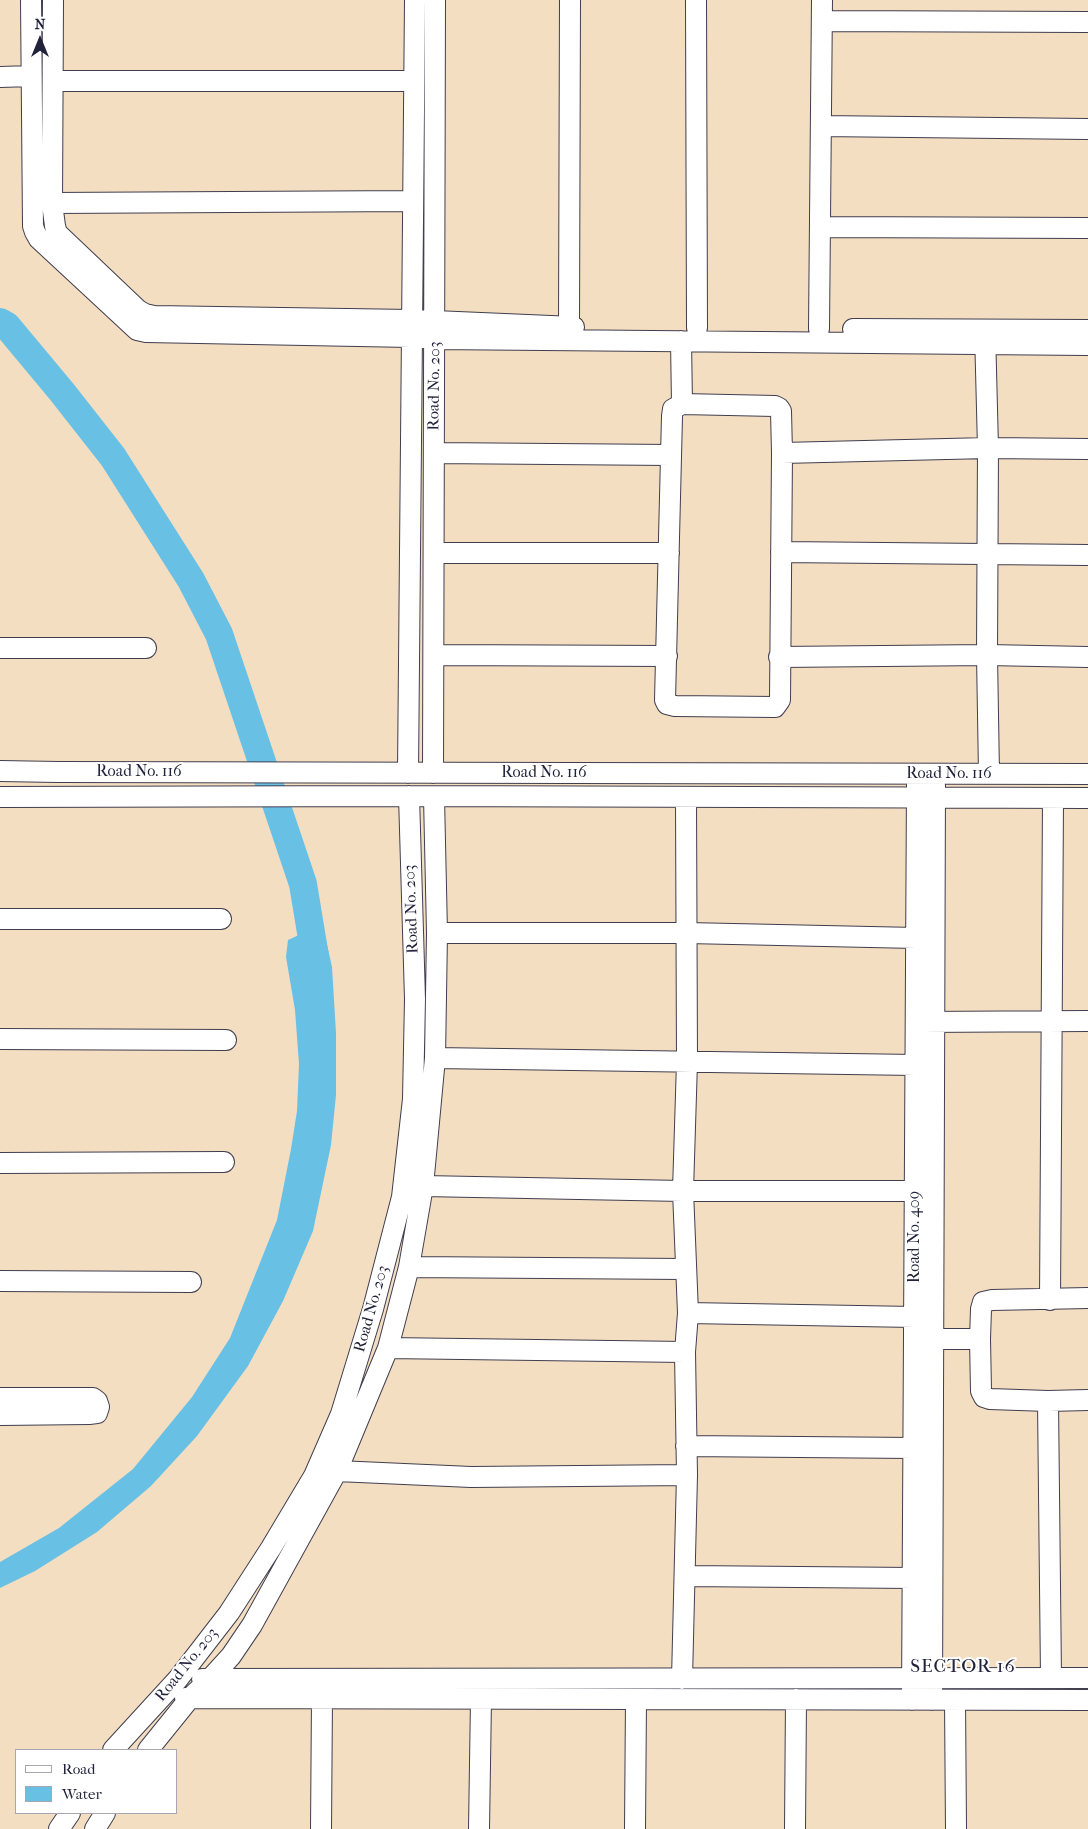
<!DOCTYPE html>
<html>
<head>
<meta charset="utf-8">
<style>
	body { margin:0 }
	#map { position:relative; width:1088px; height:1829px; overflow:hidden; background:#f3dec1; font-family:"IM FELL French Canon",serif }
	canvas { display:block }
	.legend { position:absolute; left:15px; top:1749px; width:162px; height:65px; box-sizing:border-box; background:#fff; border:1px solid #a7a7b1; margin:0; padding:6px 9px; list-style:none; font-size:15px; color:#22223b }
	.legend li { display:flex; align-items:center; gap:10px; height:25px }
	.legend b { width:25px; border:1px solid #a7a7b1 }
	.north { position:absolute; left:15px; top:15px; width:50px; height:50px; -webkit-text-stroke:4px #fff; paint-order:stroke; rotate:0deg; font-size:14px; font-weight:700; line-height:20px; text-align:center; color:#22223b }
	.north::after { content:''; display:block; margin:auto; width:18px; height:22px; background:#22223b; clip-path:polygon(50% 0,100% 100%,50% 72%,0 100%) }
</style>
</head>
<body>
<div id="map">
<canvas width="1088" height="1829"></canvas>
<ul class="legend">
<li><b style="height:6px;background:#fff"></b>Road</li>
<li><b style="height:14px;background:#68c1e5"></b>Water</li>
</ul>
<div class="north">N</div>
</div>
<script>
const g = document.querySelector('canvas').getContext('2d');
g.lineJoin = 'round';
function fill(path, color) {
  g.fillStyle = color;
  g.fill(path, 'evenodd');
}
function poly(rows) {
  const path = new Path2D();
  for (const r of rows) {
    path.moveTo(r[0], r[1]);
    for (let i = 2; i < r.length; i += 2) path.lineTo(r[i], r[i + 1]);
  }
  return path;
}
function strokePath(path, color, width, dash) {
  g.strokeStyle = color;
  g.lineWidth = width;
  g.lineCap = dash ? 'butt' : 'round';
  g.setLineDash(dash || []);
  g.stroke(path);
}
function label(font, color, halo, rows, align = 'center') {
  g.font = font + ' "IM FELL French Canon",serif';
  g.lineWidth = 4;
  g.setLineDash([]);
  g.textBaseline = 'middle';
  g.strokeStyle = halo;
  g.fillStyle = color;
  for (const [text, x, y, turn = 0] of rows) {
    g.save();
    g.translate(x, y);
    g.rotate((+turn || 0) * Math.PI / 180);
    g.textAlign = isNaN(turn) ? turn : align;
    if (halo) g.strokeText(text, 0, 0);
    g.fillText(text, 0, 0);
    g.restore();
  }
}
const water = poly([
	[301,934,326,940,332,967,336,1033,336,1095,331,1145,313,1231,283,1301,248,1366,197,1436,151,1486,97,1532,35,1571,0,1588,0,1562,59,1528,133,1469,192,1397,230,1338,277,1220,291,1149,297,1111,299,1064,295,1010,286,957,288,940]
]);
const river = poly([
	[0,322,7,326,62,392,113,457,191,580,219,634,303,884,318,975]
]);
const minor = poly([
	[31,0,33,226,35,232,39,239,137,330,146,332,411,337,435,339,1088,345],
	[53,0,52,203,55,226,57,233,138,310,145,314,154,316,411,320,574,327],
	[696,0,697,328],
	[822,21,1088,22],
	[0,77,31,76],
	[53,81,414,81],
	[821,126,1088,129],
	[52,203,413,201],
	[820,227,1088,228],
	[569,327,570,0],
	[819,329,822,0],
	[853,329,1088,330],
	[985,331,988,448,987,655,989,774],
	[681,341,682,404],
	[682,404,775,406,779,408,781,411,782,453,780,700,775,707,675,706,667,704,665,700,672,416,673,409,682,404],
	[434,453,671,455],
	[782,453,988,448,1088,449],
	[781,552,1088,555],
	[434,553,669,553],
	[0,648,146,648],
	[434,655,667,656],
	[779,657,987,655,1088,657],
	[0,771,58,772,1088,774],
	[408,773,415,0],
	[433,773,435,0],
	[0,797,409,796,1088,798],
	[0,919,221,919],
	[437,933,687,933,916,938],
	[921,1022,1088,1021],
	[0,1039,226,1040],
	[435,1058,916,1065],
	[0,1163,224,1162],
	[423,1186,683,1191,915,1191],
	[409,1267,686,1269],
	[0,1281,191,1282],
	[1050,1300,1053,798],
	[688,1313,914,1317],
	[934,1339,980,1339],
	[388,1348,685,1352],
	[0,1398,93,1398,97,1401,99,1407,97,1413,89,1414,0,1415],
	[1048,1401,990,1399,984,1397,981,1391,980,1339,981,1309,983,1302,992,1300,1088,1298],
	[686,1446,913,1448],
	[337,1471,471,1477,687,1475],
	[685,1576,913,1578],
	[1051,1678,1048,1401,1088,1400],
	[202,1679,1088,1678],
	[682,1679,687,1475,685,1352,688,1313,683,1191,687,1062,686,798],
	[185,1698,1088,1700],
	[912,1700,917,784],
	[932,1700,935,785],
	[955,1700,956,1829],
	[113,1750,178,1679,229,1613,271,1548,314,1476,341,1414,373,1309,402,1197,413,1099,415,999,409,796],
	[148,1750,190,1698,210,1679,231,1656,252,1625,337,1471,388,1348,409,1267,423,1186,435,1058,437,933,434,797],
	[59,1829,70,1813],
	[95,1829,105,1813],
	[321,1829,322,1698],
	[479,1829,481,1699],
	[635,1829,636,1699],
	[795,1829,796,1699]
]);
const streetNames = [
	["Road No. 203",435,386,-89],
	["Road No. 116",139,772],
	["Road No. 116",544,773],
	["Road No. 116",949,774],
	["Road No. 203",412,909,-92],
	["Road No. 409",915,1237,-90],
	["Road No. 203",372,1309,-74],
	["Road No. 203",187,1665,-51]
];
const quarterNames = [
	["SECTOR 16",963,1667]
];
fill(water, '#68c1e5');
strokePath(river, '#68c1e5', 28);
strokePath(minor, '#413e4f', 22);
strokePath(minor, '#fff', 20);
label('16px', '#22223b', '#fff', streetNames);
g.letterSpacing = '1px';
label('19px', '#22223b', '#fff', quarterNames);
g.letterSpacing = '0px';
</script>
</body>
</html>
